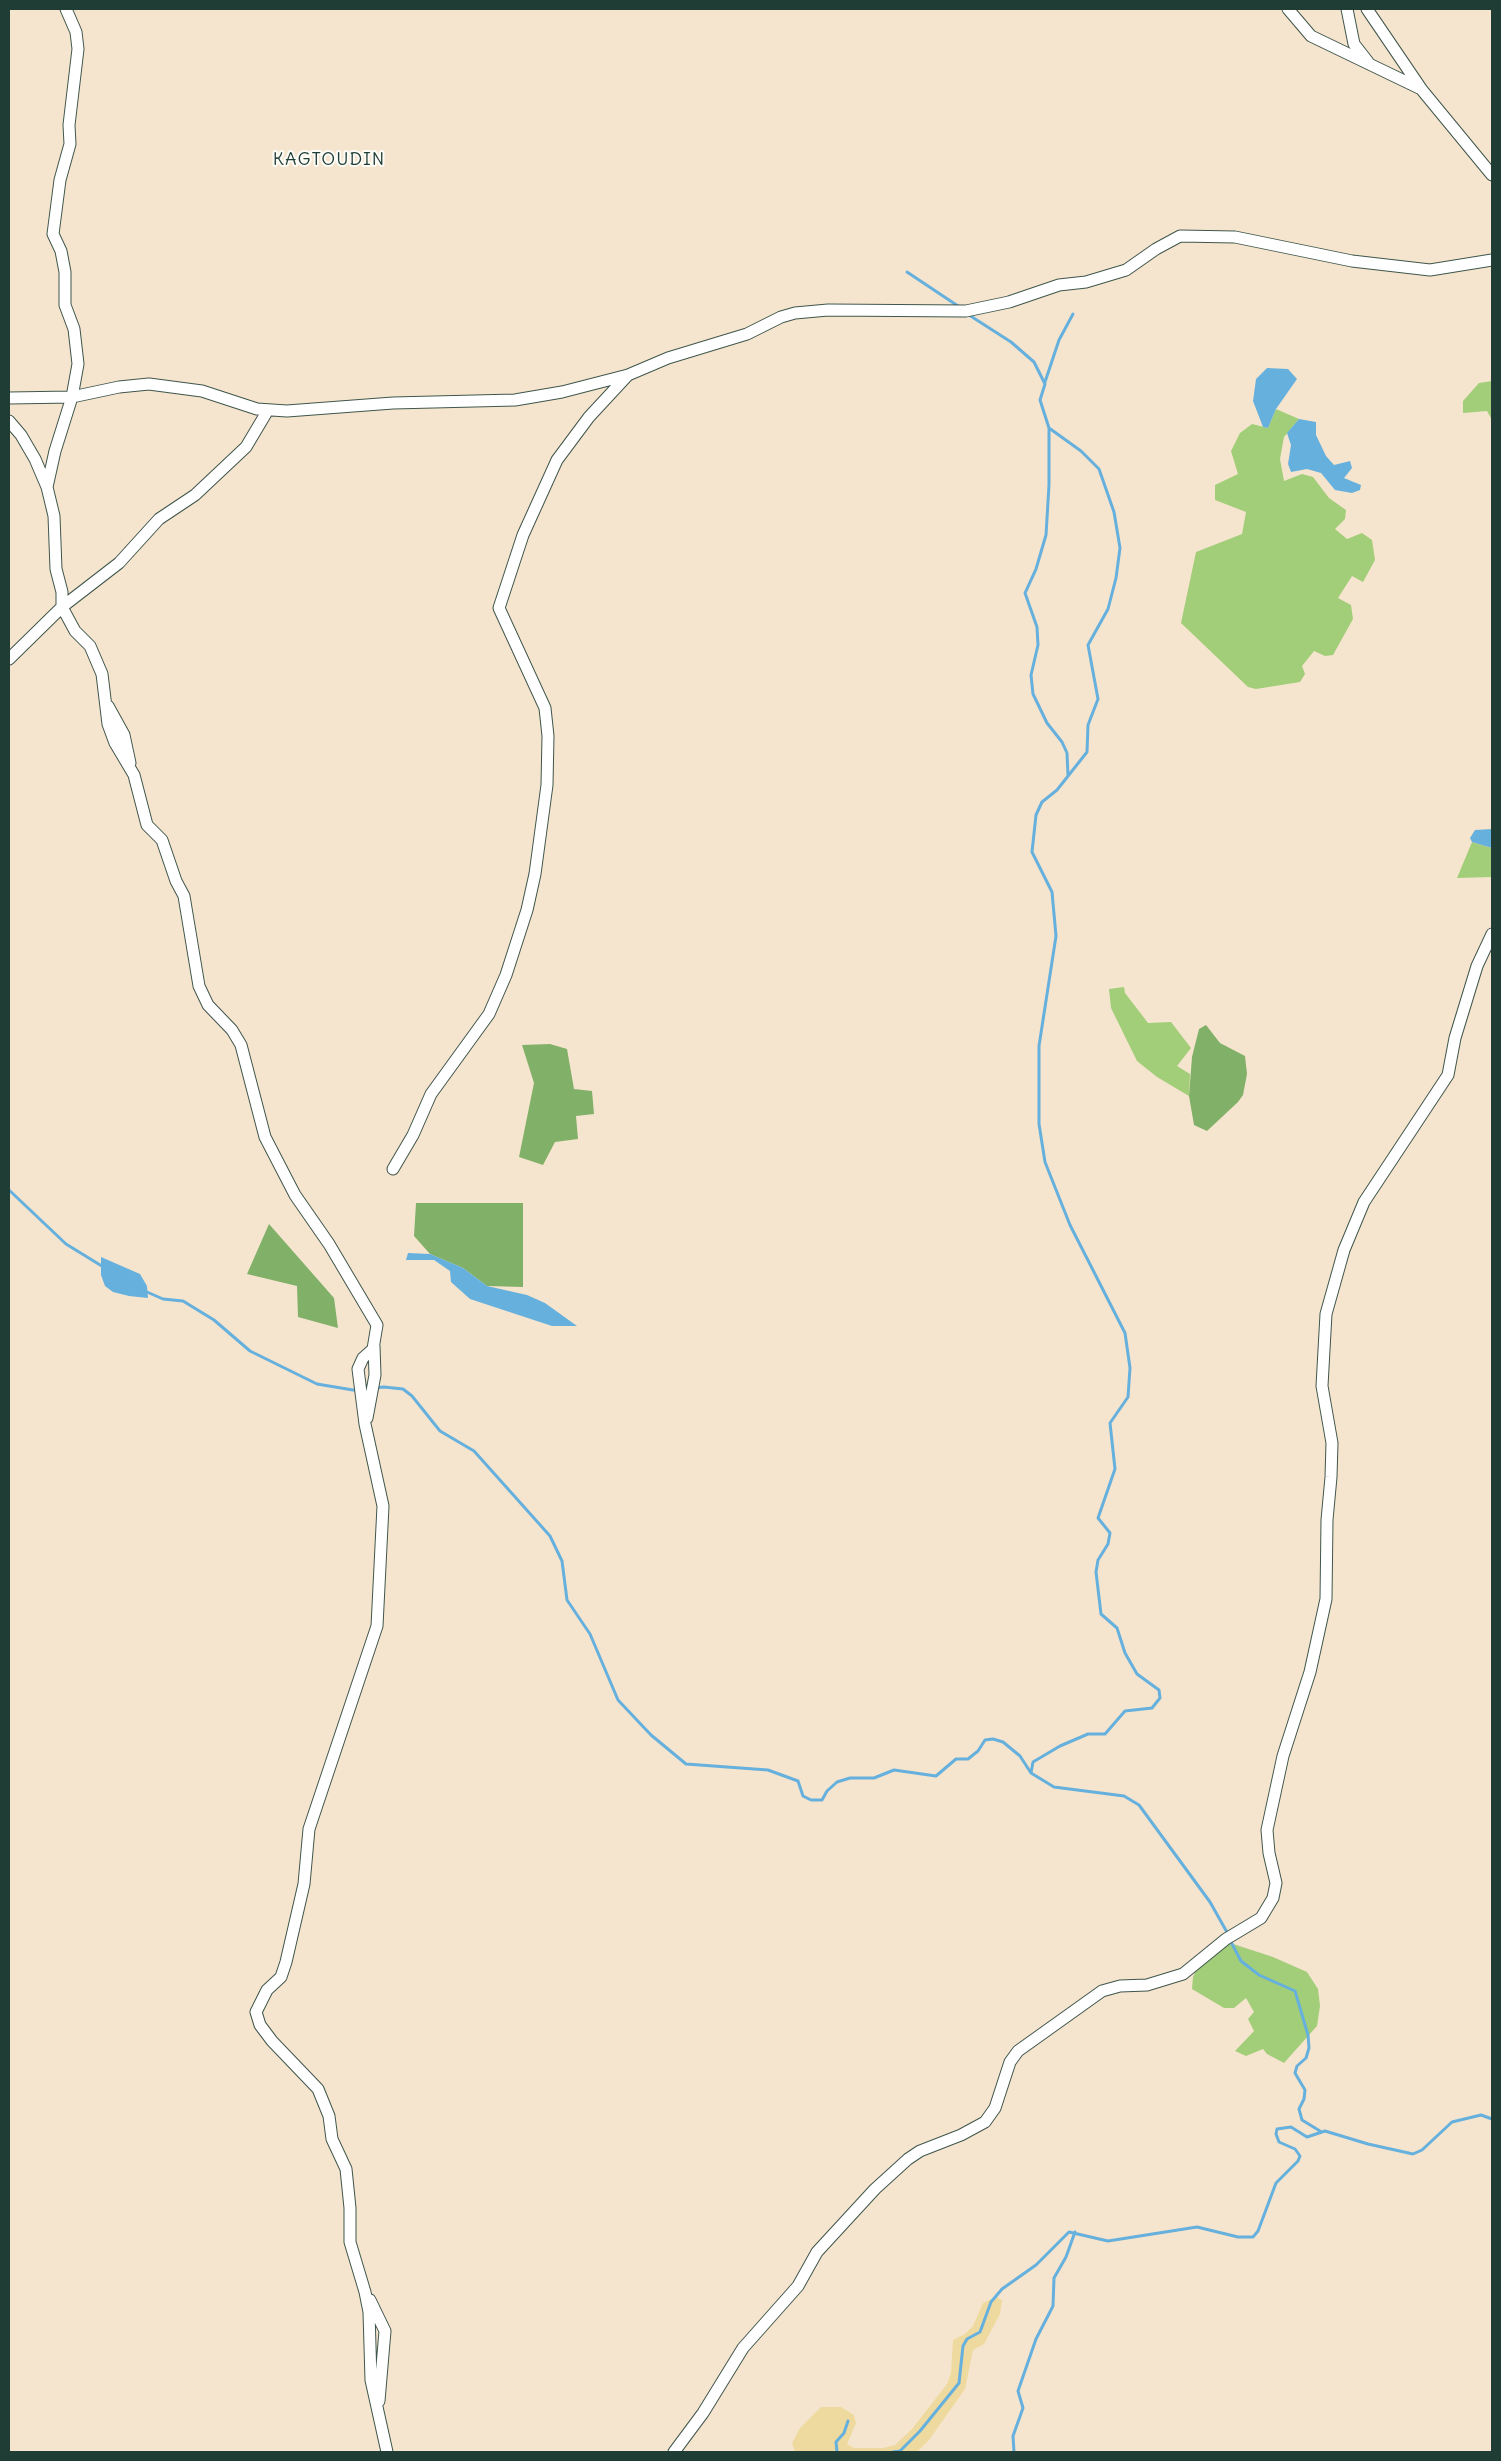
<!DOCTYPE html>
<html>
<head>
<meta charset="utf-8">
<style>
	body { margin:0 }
	#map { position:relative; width:1501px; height:2461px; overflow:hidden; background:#f6e5ce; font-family:Delius,sans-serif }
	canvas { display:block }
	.frame { position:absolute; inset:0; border:10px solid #1f3d34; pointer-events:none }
</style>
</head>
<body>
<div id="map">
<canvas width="1501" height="2461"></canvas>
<div class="frame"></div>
</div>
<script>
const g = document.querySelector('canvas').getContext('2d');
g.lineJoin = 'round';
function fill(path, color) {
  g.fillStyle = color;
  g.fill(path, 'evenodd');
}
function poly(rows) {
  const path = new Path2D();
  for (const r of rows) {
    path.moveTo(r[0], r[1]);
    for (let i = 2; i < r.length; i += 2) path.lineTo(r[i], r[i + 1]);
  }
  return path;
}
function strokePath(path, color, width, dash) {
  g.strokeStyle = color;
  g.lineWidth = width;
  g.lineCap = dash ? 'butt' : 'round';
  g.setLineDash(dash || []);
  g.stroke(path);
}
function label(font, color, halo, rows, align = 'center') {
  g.font = font + ' Delius,sans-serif';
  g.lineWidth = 4;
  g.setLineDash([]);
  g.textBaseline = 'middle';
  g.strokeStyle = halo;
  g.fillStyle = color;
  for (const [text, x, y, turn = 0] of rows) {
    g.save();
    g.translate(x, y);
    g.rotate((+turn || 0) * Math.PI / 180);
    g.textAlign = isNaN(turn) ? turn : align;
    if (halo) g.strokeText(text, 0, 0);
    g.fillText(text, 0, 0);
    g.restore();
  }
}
const green = poly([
	[1492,381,1492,420,1487,411,1463,413,1463,401,1479,383],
	[1276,409,1299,419,1284,437,1280,459,1284,481,1302,474,1313,477,1329,498,1346,510,1345,519,1335,529,1347,539,1362,533,1372,540,1375,560,1363,582,1352,576,1338,598,1351,605,1353,619,1333,655,1325,656,1314,651,1302,666,1305,674,1300,682,1256,689,1248,687,1181,623,1196,552,1242,534,1246,512,1215,500,1215,485,1238,474,1231,451,1240,433,1252,424,1268,428],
	[1472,842,1492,848,1492,877,1457,878],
	[1124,987,1125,993,1148,1023,1171,1022,1191,1048,1177,1066,1190,1074,1189,1096,1157,1077,1137,1061,1111,1008,1109,989],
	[1224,1941,1273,1957,1307,1972,1318,1989,1320,2006,1317,2026,1284,2063,1267,2054,1263,2049,1246,2056,1235,2051,1254,2031,1248,2019,1254,2012,1246,1998,1234,2008,1224,2008,1192,1989,1193,1977,1197,1968]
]);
const forest = poly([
	[1206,1025,1220,1043,1245,1056,1247,1074,1243,1095,1238,1102,1207,1131,1194,1125,1189,1096,1192,1057,1199,1029],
	[550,1044,567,1049,574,1089,592,1091,594,1114,576,1116,578,1139,555,1142,543,1165,519,1157,534,1083,522,1045],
	[416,1203,523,1203,523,1287,487,1286,463,1268,430,1254,414,1236],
	[269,1224,334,1298,338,1328,298,1317,297,1286,247,1274]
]);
const sand = poly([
	[996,2297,1002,2300,1000,2314,984,2344,973,2350,965,2389,929,2440,917,2452,795,2452,792,2443,800,2428,821,2407,841,2407,854,2415,856,2423,847,2444,854,2448,883,2448,895,2445,912,2429,947,2384,951,2373,953,2340,965,2334,973,2326,983,2303]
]);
const water = poly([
	[1267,368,1288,369,1297,379,1276,409,1268,428,1263,427,1253,401,1256,379],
	[1299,419,1316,422,1316,435,1326,456,1334,465,1350,461,1352,468,1344,478,1361,485,1360,490,1352,493,1335,490,1321,473,1307,469,1291,472,1288,464,1291,445,1287,433],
	[1492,829,1492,848,1472,842,1470,838,1475,830],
	[408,1253,430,1254,463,1268,487,1286,527,1295,545,1303,577,1326,552,1326,470,1299,451,1282,450,1271,434,1260,406,1260],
	[101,1257,140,1274,147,1286,148,1298,129,1296,113,1292,105,1286,101,1275]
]);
const stream = poly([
	[907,272,961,308],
	[969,315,1011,342,1034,362,1045,384,1040,400,1049,428,1081,451,1099,469,1114,512,1120,548,1116,578,1108,609,1088,645,1098,699,1088,725,1087,752,1057,790,1042,802,1036,815,1032,852,1052,892,1056,936,1039,1046,1039,1124,1045,1162,1070,1225,1125,1333,1130,1368,1128,1397,1110,1423,1115,1469,1098,1518,1110,1533,1108,1544,1098,1560,1096,1572,1101,1614,1117,1628,1125,1653,1137,1674,1159,1690,1160,1698,1152,1708,1125,1711,1105,1734,1088,1734,1060,1746,1033,1762,1031,1773,1054,1787,1124,1796,1139,1805,1210,1902,1228,1934],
	[1045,382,1059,340,1073,314],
	[1049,429,1049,485,1046,535,1036,569,1025,593,1037,627,1038,645,1031,675,1033,694,1047,723,1062,742,1067,753,1068,776],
	[9,1190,66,1244,105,1268],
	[147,1292,163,1299,183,1301,214,1320,250,1351,317,1384,353,1390,384,1387,403,1389,412,1396,440,1431,474,1451,550,1536,562,1561,567,1600,590,1634,618,1700,651,1735,686,1764,768,1770,798,1781,803,1796,811,1800,822,1800,827,1791,837,1782,850,1778,874,1778,894,1770,936,1776,956,1759,968,1759,978,1751,985,1740,993,1739,1003,1742,1020,1756,1031,1773],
	[1230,1940,1241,1961,1259,1975,1295,1991,1308,2035,1309,2048,1306,2058,1297,2066,1295,2073,1305,2090,1304,2099,1299,2109,1302,2120,1320,2131],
	[837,2452,836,2442,844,2433,848,2421],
	[893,2452,900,2451,920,2431,959,2383,963,2346,967,2339,980,2332,991,2302,1002,2289,1036,2265,1069,2232,1108,2241,1197,2227,1238,2237,1253,2237,1258,2231,1276,2183,1298,2161,1300,2156,1295,2149,1279,2142,1276,2134,1277,2129,1291,2127,1307,2137,1325,2131,1368,2144,1413,2154,1422,2150,1452,2122,1481,2115,1492,2119],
	[1014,2452,1013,2436,1023,2408,1018,2391,1036,2339,1053,2306,1054,2278,1066,2257,1075,2232]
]);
const minor = poly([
	[1288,9,1311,36,1419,88],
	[1347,9,1354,44,1368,62],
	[1367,9,1422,90,1492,175],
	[9,398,72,397,119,387,149,384,202,391,257,409,287,411,393,403,515,400,562,392,628,375,668,358,747,334,781,317,795,313,828,310,966,311,1009,302,1059,285,1086,282,1126,270,1156,249,1180,236,1235,237,1352,261,1430,270,1492,260],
	[9,421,21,435,35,459,47,487,54,516,56,569,62,592,62,607,75,631,90,646,102,674,108,724,115,743,134,775,147,825,162,840,176,881,184,896,199,986,208,1005,232,1030,241,1045,265,1137,295,1195,329,1244,377,1325,373,1349,363,1358,358,1369,365,1424,383,1506,377,1626,309,1829,304,1884,286,1962,281,1977,267,1990,256,2012,260,2025,272,2041,318,2089,329,2116,332,2139,346,2169,350,2208,350,2242,365,2292,369,2312,371,2380,387,2452],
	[47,487,55,451,72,397,78,364,74,329,65,305,65,272,61,251,53,234,60,180,70,144,69,125,78,49,76,32,66,9],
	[9,659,62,607,119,563,159,519,195,495,246,447,268,410],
	[108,706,124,735,130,763],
	[393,1169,413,1135,431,1094,489,1014,506,975,527,910,535,874,547,785,548,736,545,708,499,608,523,535,557,460,589,417,627,376],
	[367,1418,375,1375,374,1346],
	[370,2300,385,2331,379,2401],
	[674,2452,703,2413,743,2348,798,2286,817,2252,875,2189,908,2159,920,2151,961,2135,985,2122,995,2108,1010,2062,1018,2051,1102,1991,1120,1986,1147,1985,1183,1974,1226,1939,1261,1918,1273,1898,1276,1883,1269,1853,1267,1830,1283,1756,1310,1672,1326,1599,1327,1520,1331,1477,1332,1443,1322,1386,1326,1314,1344,1250,1364,1202,1448,1075,1455,1038,1477,966,1492,934]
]);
const quarterNames = [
	["KAGTOUDIN",329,160]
];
fill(green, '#a2cd79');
fill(forest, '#81b069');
fill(sand, '#eeda9e');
fill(water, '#66b0de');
strokePath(stream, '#66b0de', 3);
strokePath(minor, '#3f564b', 13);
strokePath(minor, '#fff', 11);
g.letterSpacing = '1px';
label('18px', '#1f3d34', '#fdfcf7', quarterNames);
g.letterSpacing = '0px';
</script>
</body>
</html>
